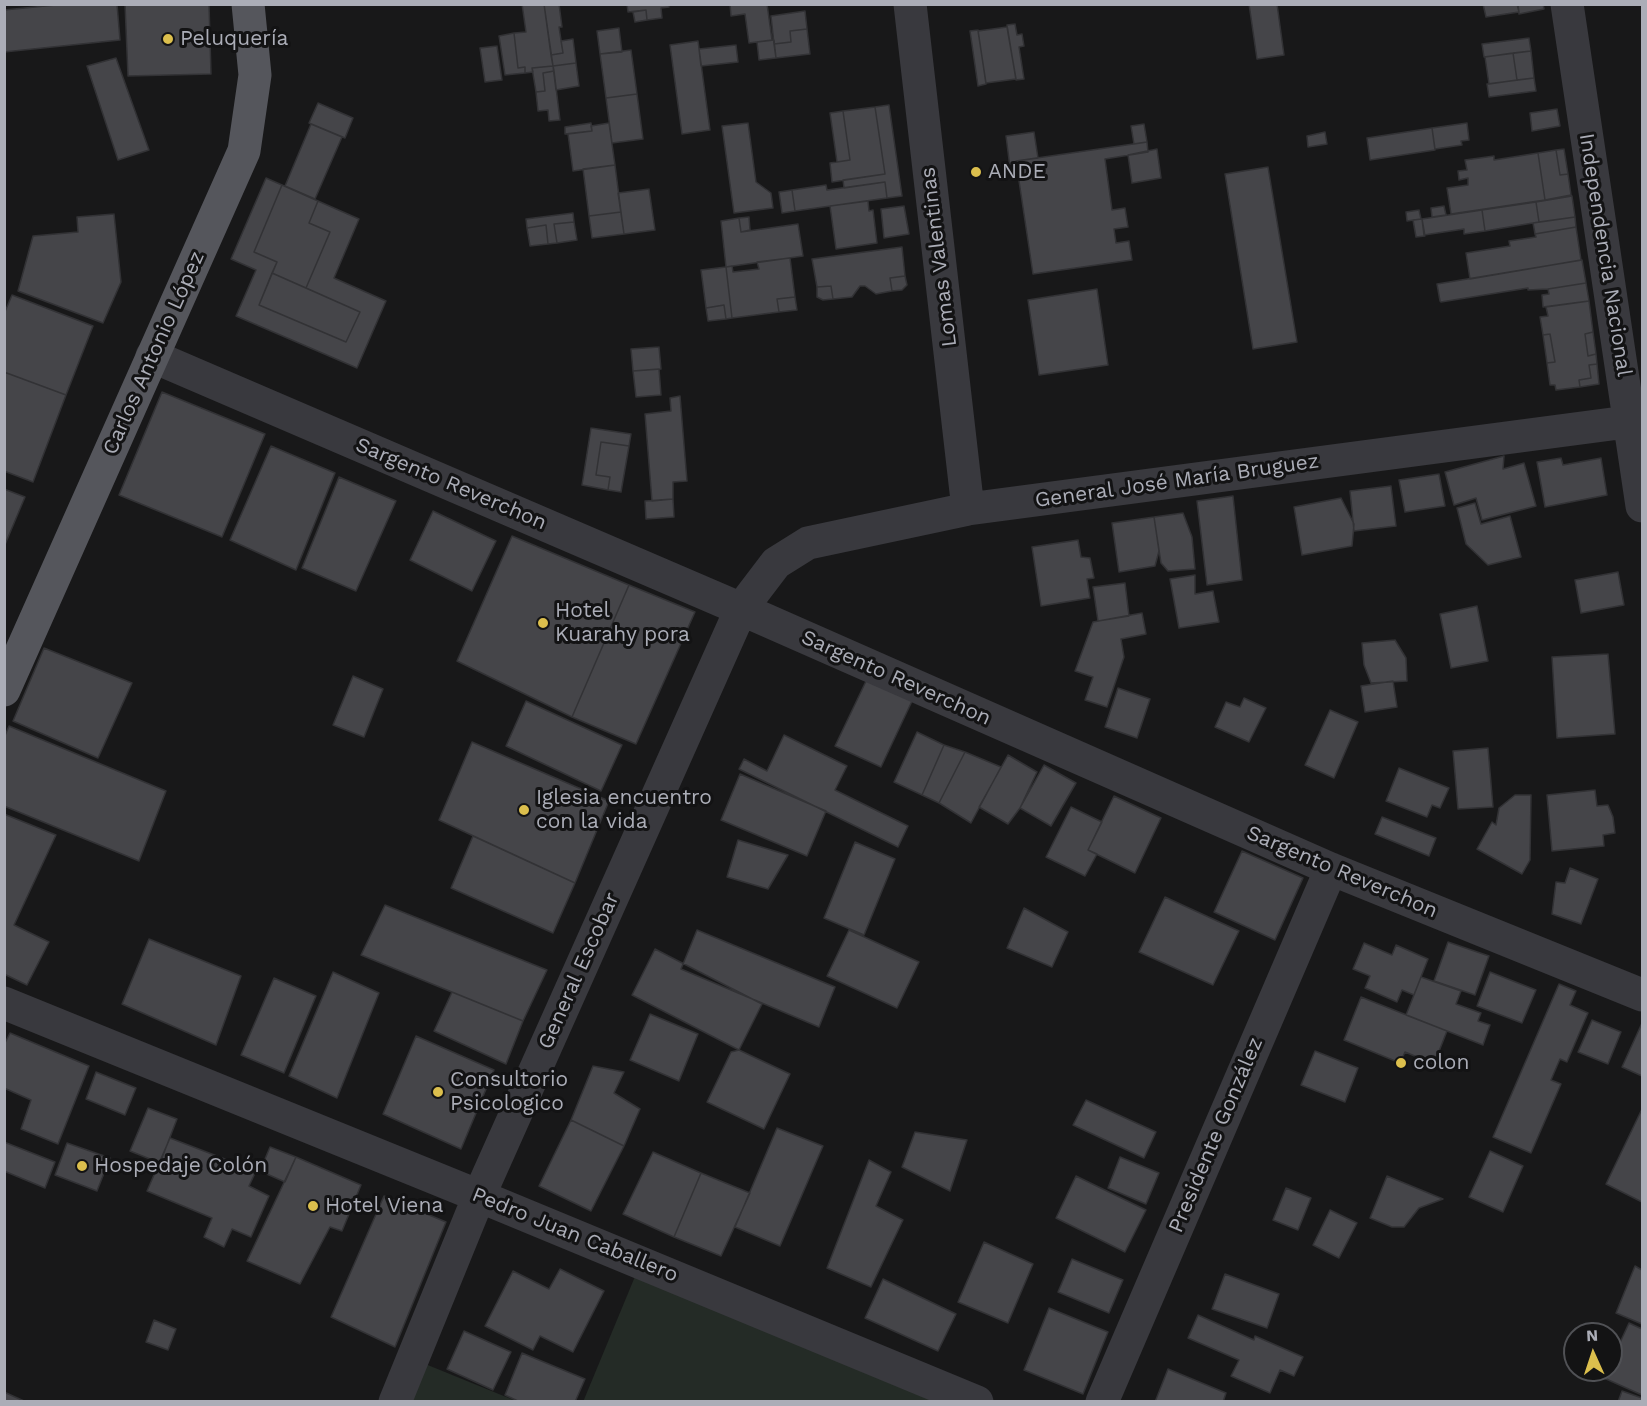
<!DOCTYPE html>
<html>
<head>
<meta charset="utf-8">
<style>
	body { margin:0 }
	#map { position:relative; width:1647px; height:1406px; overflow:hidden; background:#181819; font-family:"Work Sans",sans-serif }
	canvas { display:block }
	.frame { position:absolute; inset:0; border:6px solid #abadb7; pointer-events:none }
	.north { position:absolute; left:1563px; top:1322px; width:60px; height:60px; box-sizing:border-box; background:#131314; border:2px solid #505155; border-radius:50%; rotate:357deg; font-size:16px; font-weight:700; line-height:24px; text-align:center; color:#abadb7 }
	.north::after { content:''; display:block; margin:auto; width:21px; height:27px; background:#dcbf4d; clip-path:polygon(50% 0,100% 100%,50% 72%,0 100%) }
</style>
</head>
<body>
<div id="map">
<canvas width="1647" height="1406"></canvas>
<div class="frame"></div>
<div class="north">N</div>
</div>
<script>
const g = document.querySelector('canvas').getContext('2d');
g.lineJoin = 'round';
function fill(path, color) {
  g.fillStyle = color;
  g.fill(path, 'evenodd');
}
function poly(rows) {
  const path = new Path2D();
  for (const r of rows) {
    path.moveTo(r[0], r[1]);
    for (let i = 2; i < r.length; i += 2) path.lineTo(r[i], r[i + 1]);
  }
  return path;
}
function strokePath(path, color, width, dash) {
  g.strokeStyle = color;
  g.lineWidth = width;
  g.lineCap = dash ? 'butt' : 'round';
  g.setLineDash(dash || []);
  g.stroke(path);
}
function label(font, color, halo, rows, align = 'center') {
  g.font = font + ' "Work Sans",sans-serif';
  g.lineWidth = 6;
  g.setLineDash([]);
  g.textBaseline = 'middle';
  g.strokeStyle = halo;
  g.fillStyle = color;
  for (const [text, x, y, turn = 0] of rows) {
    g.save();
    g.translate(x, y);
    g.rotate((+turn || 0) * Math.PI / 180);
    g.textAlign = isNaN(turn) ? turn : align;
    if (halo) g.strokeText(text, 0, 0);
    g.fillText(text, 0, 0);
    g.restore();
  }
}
const green = poly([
	[641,1262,977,1402,583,1402],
	[413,1359,516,1401,395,1402]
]);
const building = poly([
	[66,4,117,4,120,40,4,52,4,10,66,4],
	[125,4,209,4,211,74,128,76,125,4],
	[522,4,544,4,553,66,532,68,533,72,525,73,525,67,518,68,514,33,526,32,522,4],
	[544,4,559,4,562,27,559,27,563,53,551,55,544,4],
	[627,4,668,4,669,7,661,8,662,18,647,20,646,10,628,12,627,4],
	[730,4,767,4,772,40,749,43,745,14,731,16,730,4],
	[1249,4,1277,4,1284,55,1257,59,1249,4],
	[1483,4,1517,4,1519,12,1486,17,1483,4],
	[1518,4,1543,4,1544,9,1519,14,1518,4],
	[646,10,647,20,635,22,633,12,646,10],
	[805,11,807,29,790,31,791,42,774,44,771,16,805,11],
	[1015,24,1017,35,1022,34,1024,46,1019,47,1024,79,1016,80,1007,25,1015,24],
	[1007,27,1016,79,986,83,978,31,1007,27],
	[619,28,622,52,600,54,597,31,619,28],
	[807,29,810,54,776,58,774,44,791,42,790,31,807,29],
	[978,30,986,84,978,86,970,31,978,30],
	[514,33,518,68,525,67,525,73,505,75,499,36,514,33],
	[1529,38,1531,51,1484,57,1482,44,1529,38],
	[573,39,576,63,553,66,551,55,563,53,561,41,573,39],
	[774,40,776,58,759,60,757,42,774,40],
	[698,41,710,130,682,134,670,45,698,41],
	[736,45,738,62,701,66,699,49,736,45],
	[497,46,502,80,485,82,480,48,497,46],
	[631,50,637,94,606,98,600,54,631,50],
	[1531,51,1534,78,1517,80,1513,53,1531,51],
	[1513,53,1517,80,1489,84,1485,57,1513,53],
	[116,58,149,150,118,160,87,66,116,58],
	[576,63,579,86,556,90,553,66,576,63],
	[553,66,554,71,543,73,545,91,536,92,532,68,553,66],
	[554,71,560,120,549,121,548,110,538,111,536,92,545,91,543,73,554,71],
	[1534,78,1536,91,1489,97,1487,84,1534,78],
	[637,94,643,139,612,143,606,98,637,94],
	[318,103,353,118,345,138,309,123,318,103],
	[889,105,902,196,887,198,885,182,844,188,843,180,885,174,875,107,889,105],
	[875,107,885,174,832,182,830,163,850,160,843,111,875,107],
	[1557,109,1560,126,1532,131,1530,113,1557,109],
	[843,111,850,160,837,162,830,113,843,111],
	[591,123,592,131,565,134,565,127,591,123],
	[609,123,615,165,573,171,568,134,592,131,591,126,609,123],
	[748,123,756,182,771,193,773,208,734,213,722,126,748,123],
	[1467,123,1469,140,1461,141,1462,145,1435,149,1432,128,1467,123],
	[311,124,342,137,315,199,285,186,311,124],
	[1144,124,1147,142,1134,144,1131,126,1144,124],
	[1432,128,1435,150,1370,160,1367,138,1432,128],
	[1034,132,1038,158,1016,161,1017,167,1010,168,1006,136,1034,132],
	[1325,132,1327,144,1308,147,1307,136,1325,132],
	[1147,142,1148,152,1105,159,1112,210,1125,208,1128,227,1114,229,1116,243,1129,241,1132,260,1033,274,1016,161,1147,142],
	[1157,149,1161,178,1132,183,1128,155,1157,149],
	[1564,149,1568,174,1560,175,1556,150,1564,149],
	[1556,150,1560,175,1568,174,1571,195,1545,200,1538,153,1556,150],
	[1538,153,1545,200,1451,214,1447,188,1468,185,1468,178,1459,180,1458,171,1467,170,1465,160,1494,156,1494,160,1538,153],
	[615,165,621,212,589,216,583,169,615,165],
	[1268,167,1297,342,1253,349,1225,174,1268,167],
	[266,178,282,185,254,252,277,262,259,305,346,342,360,312,306,288,330,232,309,223,318,201,359,219,334,278,386,301,357,368,236,316,256,270,231,259,266,178],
	[885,182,887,198,795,211,792,190,826,185,827,190,885,182],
	[282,185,318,201,309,223,330,232,306,288,272,273,277,262,254,252,282,185],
	[649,189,655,230,624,234,618,193,649,189],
	[792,190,795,211,782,213,779,192,792,190],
	[1572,196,1575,217,1539,222,1536,202,1572,196],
	[868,201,869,211,873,210,877,243,836,249,830,206,868,201],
	[1536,202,1539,222,1485,231,1482,210,1536,202],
	[904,206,909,234,884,238,881,209,904,206],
	[1444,206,1446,215,1432,217,1431,208,1444,206],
	[1419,210,1421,219,1407,221,1406,212,1419,210],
	[1482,210,1485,231,1464,234,1464,229,1424,235,1422,219,1482,210],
	[621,212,624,234,592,238,589,216,621,212],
	[573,213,574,222,554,224,557,243,548,244,546,225,527,228,526,219,573,213],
	[114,214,121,282,103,323,18,291,33,236,78,232,77,217,114,214],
	[749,217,750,230,741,232,739,218,749,217],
	[1575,217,1576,227,1535,234,1533,223,1575,217],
	[739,218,741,232,798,224,803,256,726,267,721,221,739,218],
	[1422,219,1425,236,1416,237,1413,220,1422,219],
	[574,222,577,240,557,243,554,224,574,222],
	[546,225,548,244,530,246,527,228,546,225],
	[1576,227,1581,260,1470,279,1466,253,1510,246,1509,241,1536,237,1535,234,1576,227],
	[902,247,905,276,890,278,892,291,876,294,865,286,860,286,852,297,833,299,831,286,817,287,812,259,902,247],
	[790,258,795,297,777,299,779,312,732,318,726,267,732,266,733,272,759,269,757,262,790,258],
	[1582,260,1586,283,1548,289,1528,290,1528,288,1441,302,1440,301,1437,284,1582,260],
	[726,267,732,318,726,319,724,305,706,308,701,270,726,267],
	[272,273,360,312,346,342,259,305,272,273],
	[905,276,907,285,902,290,892,291,890,278,905,276],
	[1586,283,1589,301,1543,307,1542,295,1549,294,1548,289,1586,283],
	[831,286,833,299,823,300,817,297,817,287,831,286],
	[1097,289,1108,365,1039,375,1028,300,1097,289],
	[12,295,93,326,66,395,4,372,4,314,12,295],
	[795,297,797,310,779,312,777,299,795,297],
	[1589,301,1593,332,1585,334,1588,356,1596,354,1597,364,1589,365,1591,378,1579,380,1580,387,1556,390,1555,385,1550,385,1547,363,1555,362,1550,334,1543,335,1540,317,1548,316,1546,307,1589,301],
	[724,305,726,319,708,321,706,308,724,305],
	[1593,332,1596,354,1588,356,1585,334,1593,332],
	[1550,334,1555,362,1547,363,1543,335,1550,334],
	[659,347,661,369,633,371,631,349,659,347],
	[1597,364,1599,384,1580,387,1579,380,1591,378,1589,365,1597,364],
	[659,369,661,395,636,397,633,371,659,369],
	[4,372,66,395,33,482,4,471,4,372],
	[162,392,265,434,222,537,119,495,162,392],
	[680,396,687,481,673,482,673,499,652,501,645,414,671,411,670,398,680,396],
	[591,428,631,434,629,446,601,442,596,475,610,477,608,490,582,485,591,428],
	[601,442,629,446,621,492,608,490,610,477,596,475,601,442],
	[271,446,335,473,296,570,230,540,271,446],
	[1504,456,1503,469,1524,463,1536,506,1482,520,1476,498,1454,505,1445,472,1504,456],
	[1561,458,1563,465,1601,458,1607,495,1545,507,1537,462,1561,458],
	[1439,474,1445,506,1405,512,1399,480,1439,474],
	[339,477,396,501,356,591,302,568,339,477],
	[1391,486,1396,526,1354,531,1350,491,1391,486],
	[4,489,25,497,4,547,4,489],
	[1233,496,1242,580,1207,585,1197,501,1233,496],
	[1341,498,1354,524,1352,546,1302,555,1294,507,1341,498],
	[673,499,674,517,646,519,645,501,673,499],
	[1475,503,1481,524,1510,516,1521,557,1488,565,1466,544,1457,508,1475,503],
	[433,511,496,541,472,591,410,560,433,511],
	[1183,513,1192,537,1195,569,1168,571,1161,563,1154,517,1183,513],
	[1154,517,1159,551,1155,566,1119,572,1112,523,1154,517],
	[512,536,629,585,572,717,457,661,512,536],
	[1078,540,1081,557,1090,558,1094,578,1087,579,1090,598,1041,606,1032,547,1078,540],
	[1618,572,1624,605,1581,613,1575,580,1618,572],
	[1195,575,1195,594,1213,591,1219,622,1179,628,1170,579,1195,575],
	[1125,583,1129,616,1098,621,1093,587,1125,583],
	[629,585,695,612,636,744,572,717,629,585],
	[1477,606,1488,661,1451,668,1440,614,1477,606],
	[1142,613,1146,634,1121,639,1124,657,1107,707,1085,700,1093,677,1075,671,1093,622,1142,613],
	[1395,640,1406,658,1407,681,1371,683,1364,665,1362,643,1395,640],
	[44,648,132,683,98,758,13,721,44,648],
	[1608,654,1615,734,1557,738,1552,657,1608,654],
	[353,676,383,689,364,737,333,725,353,676],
	[868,677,913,699,881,767,835,746,868,677],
	[1393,681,1397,707,1365,712,1361,686,1393,681],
	[1118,688,1150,699,1137,738,1105,727,1118,688],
	[1244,698,1266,708,1249,742,1215,727,1226,702,1240,707,1244,698],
	[526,701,622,745,601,791,506,746,526,701],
	[1330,710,1358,722,1334,778,1305,765,1330,710],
	[9,726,166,791,139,861,4,806,4,738,9,726],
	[917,732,944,745,922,795,894,782,917,732],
	[784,735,847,766,835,790,908,826,898,847,739,769,744,759,767,771,784,735],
	[472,742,609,801,575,883,439,820,472,742],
	[944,745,965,752,939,803,922,795,944,745],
	[1488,748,1493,807,1458,809,1453,751,1488,748],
	[965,752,1001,767,971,823,939,803,965,752],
	[1008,755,1037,772,1020,808,1008,824,979,807,1008,755],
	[1044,765,1076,783,1051,826,1020,808,1044,765],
	[1399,768,1449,788,1440,808,1432,805,1427,817,1386,801,1399,768],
	[740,774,826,811,807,856,721,820,740,774],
	[1595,790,1597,806,1608,805,1613,817,1615,833,1603,835,1604,846,1552,851,1547,795,1595,790],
	[1515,795,1531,795,1530,860,1522,874,1477,849,1492,822,1496,825,1499,808,1515,795],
	[1114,796,1161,818,1135,873,1088,850,1114,796],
	[1071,807,1102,822,1088,850,1097,854,1085,876,1046,857,1071,807],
	[4,814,56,835,14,925,49,942,27,985,4,974,4,814],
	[1382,817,1436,838,1429,856,1375,834,1382,817],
	[473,836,575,883,553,933,451,888,473,836],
	[738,840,788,855,768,889,727,877,738,840],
	[855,842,895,859,864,935,824,918,855,842],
	[1242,851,1303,878,1275,940,1214,912,1242,851],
	[1570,868,1598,879,1581,924,1552,914,1556,882,1565,883,1570,868],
	[1165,897,1239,931,1213,985,1139,952,1165,897],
	[385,905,547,970,523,1021,361,955,385,905],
	[1024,908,1068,932,1052,967,1007,948,1024,908],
	[697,930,835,987,819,1027,681,969,697,930],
	[849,930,919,962,897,1008,827,976,849,930],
	[149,939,241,976,216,1045,122,1004,149,939],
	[1448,942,1489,956,1475,995,1434,981,1448,942],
	[1364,943,1392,955,1396,945,1428,959,1414,995,1402,990,1397,1002,1365,988,1370,976,1353,969,1364,943],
	[655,949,762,1004,739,1050,632,995,655,949],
	[333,972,379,993,337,1098,289,1076,333,972],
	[1490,972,1536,990,1522,1023,1477,1006,1490,972],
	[1421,977,1461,991,1456,1004,1481,1013,1478,1021,1490,1025,1483,1045,1406,1015,1421,977],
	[274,978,316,996,284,1073,241,1055,274,978],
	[1559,984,1576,991,1570,1005,1588,1013,1567,1062,1560,1059,1551,1080,1561,1084,1531,1153,1493,1137,1559,984],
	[452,992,523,1021,506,1064,434,1031,452,992],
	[1361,997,1447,1031,1434,1064,1405,1052,1400,1063,1344,1040,1361,997],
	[650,1014,698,1034,679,1081,630,1060,650,1014],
	[1592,1020,1621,1032,1608,1064,1578,1052,1592,1020],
	[1642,1023,1642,1076,1622,1067,1642,1023],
	[10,1033,89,1066,58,1144,21,1129,31,1100,4,1088,4,1045,10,1033],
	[416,1036,494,1070,461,1149,383,1114,416,1036],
	[739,1050,790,1074,764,1129,707,1102,731,1052,739,1050],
	[1315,1051,1358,1068,1345,1102,1301,1085,1315,1051],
	[593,1066,624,1072,614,1093,640,1109,624,1146,571,1120,593,1066],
	[96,1072,136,1088,125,1115,86,1099,96,1072],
	[1086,1100,1156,1132,1144,1158,1073,1125,1086,1100],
	[148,1108,177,1119,160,1163,130,1151,148,1108],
	[1642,1109,1642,1202,1606,1184,1642,1109],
	[571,1120,624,1146,591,1211,539,1186,571,1120],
	[777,1128,823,1146,780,1246,735,1227,777,1128],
	[915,1132,967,1140,950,1191,902,1167,915,1132],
	[170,1138,256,1171,249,1186,269,1196,251,1237,232,1229,224,1247,204,1237,212,1218,147,1191,170,1138],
	[4,1142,55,1162,45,1188,4,1171,4,1142],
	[67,1143,110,1158,97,1191,55,1175,67,1143],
	[270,1147,296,1157,285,1182,260,1171,270,1147],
	[1490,1151,1523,1166,1503,1212,1469,1197,1490,1151],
	[653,1152,701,1173,674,1237,623,1214,653,1152],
	[296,1157,361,1185,342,1231,330,1227,300,1284,247,1261,296,1157],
	[1120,1157,1159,1173,1146,1204,1108,1188,1120,1157],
	[869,1160,891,1172,876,1206,903,1220,871,1287,827,1268,869,1160],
	[701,1173,750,1193,721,1256,674,1237,701,1173],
	[1076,1176,1146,1210,1125,1252,1056,1218,1076,1176],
	[1387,1176,1443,1199,1419,1208,1404,1227,1392,1227,1370,1218,1387,1176],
	[1286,1188,1311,1198,1298,1230,1273,1220,1286,1188],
	[384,1196,446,1222,395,1347,331,1317,384,1196],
	[1330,1210,1357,1223,1339,1258,1313,1245,1330,1210],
	[984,1242,1033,1264,1008,1323,958,1302,984,1242],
	[1072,1259,1123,1280,1109,1313,1058,1292,1072,1259],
	[1635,1266,1642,1270,1642,1324,1616,1313,1635,1266],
	[560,1269,604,1291,573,1352,540,1336,533,1350,485,1326,513,1271,549,1289,560,1269],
	[1225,1274,1279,1294,1267,1328,1212,1309,1225,1274],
	[883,1279,956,1314,938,1351,865,1318,883,1279],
	[1049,1308,1108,1332,1083,1394,1024,1370,1049,1308],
	[1198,1315,1254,1340,1255,1336,1303,1357,1294,1376,1280,1370,1270,1393,1231,1376,1239,1360,1188,1338,1198,1315],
	[154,1320,176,1329,168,1350,146,1342,154,1320],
	[1629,1323,1642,1329,1642,1395,1604,1378,1607,1370,1611,1370,1611,1362,1629,1323],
	[464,1331,511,1352,493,1390,447,1369,464,1331],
	[522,1353,585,1379,575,1402,520,1402,505,1395,522,1353],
	[1168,1369,1226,1393,1223,1402,1155,1402,1168,1369],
	[1622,1391,1642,1398,1642,1402,1618,1402,1622,1391],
	[4,1392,24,1401,4,1402,4,1392]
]);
const minor = poly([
	[910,4,968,509],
	[1567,4,1642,506],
	[152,356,741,609,1331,869,1642,995],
	[4,1003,479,1196,977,1402],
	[395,1402,479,1196,741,609,776,563,808,543,968,509,1642,420],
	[1102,1402,1331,869]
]);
const major = poly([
	[4,690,244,151,255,75,248,4]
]);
const markers = [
	[168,39,6,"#dcbf4d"],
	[976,172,6,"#dcbf4d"],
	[543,623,6,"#dcbf4d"],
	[524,810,6,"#dcbf4d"],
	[1401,1063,6,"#dcbf4d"],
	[438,1092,6,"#dcbf4d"],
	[82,1166,6,"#dcbf4d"],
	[313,1206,6,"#dcbf4d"]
];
const poiNames = [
	["Peluquería",180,39],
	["ANDE",988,172],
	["Hotel",555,611],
	["Kuarahy pora",555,635],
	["Iglesia encuentro",536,798],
	["con la vida",536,822],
	["colon",1413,1063],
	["Consultorio",450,1080],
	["Psicologico",450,1104],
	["Hospedaje Colón",94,1166],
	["Hotel Viena",325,1206]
];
const streetNames = [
	["Independencia Nacional",1605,255,81],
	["Lomas Valentinas",939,257,-97],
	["Carlos Antonio López",154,353,-66],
	["General José María Bruguez",1177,481,-8],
	["Sargento Reverchon",451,484,23],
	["Sargento Reverchon",896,678,24],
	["Sargento Reverchon",1342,872,23],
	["General Escobar",579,971,-66],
	["Presidente González",1216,1135,-67],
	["Pedro Juan Caballero",575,1235,22]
];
fill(green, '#242b26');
fill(building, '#454549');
strokePath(building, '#323235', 1.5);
strokePath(minor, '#39393e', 33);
strokePath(major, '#55565c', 33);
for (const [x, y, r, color] of markers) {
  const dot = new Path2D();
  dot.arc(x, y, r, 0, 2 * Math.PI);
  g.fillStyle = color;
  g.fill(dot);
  strokePath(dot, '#131314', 2);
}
label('21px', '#abadb7', '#131314', poiNames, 'left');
label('21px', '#abadb7', '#131314', streetNames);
</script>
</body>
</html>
